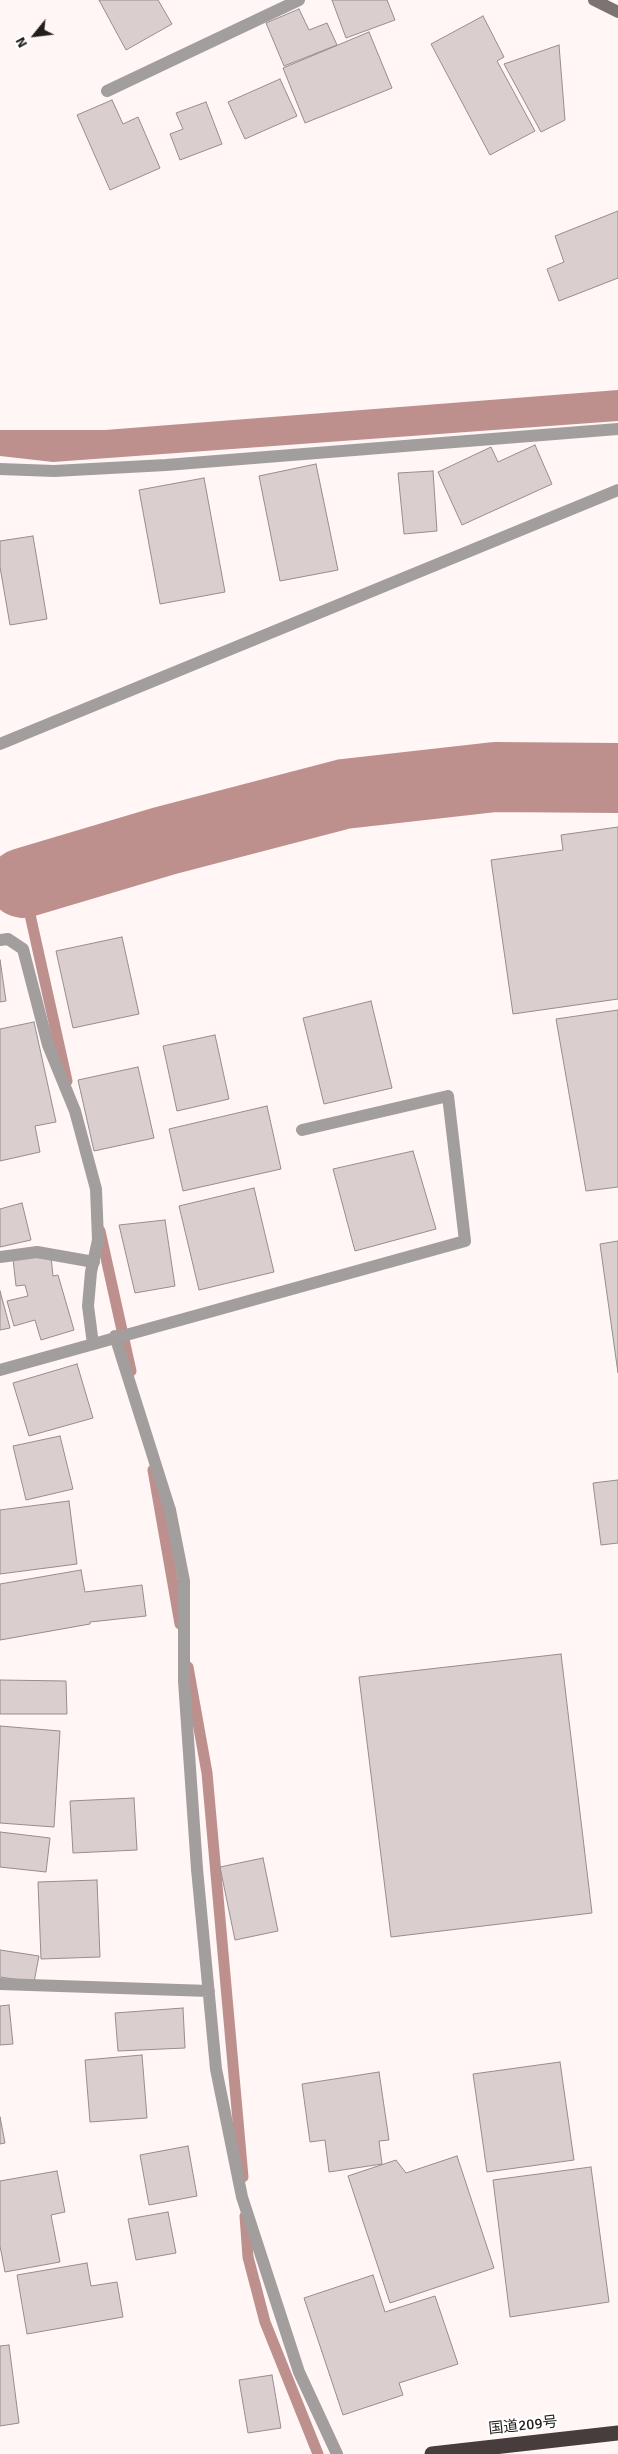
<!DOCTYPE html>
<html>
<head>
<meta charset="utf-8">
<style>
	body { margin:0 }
	#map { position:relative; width:618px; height:2454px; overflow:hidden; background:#fff6f5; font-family:Signika,sans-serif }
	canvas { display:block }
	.north { position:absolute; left:10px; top:10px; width:50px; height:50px; -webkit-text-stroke:4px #fff; paint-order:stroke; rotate:241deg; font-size:14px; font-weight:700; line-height:20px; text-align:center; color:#221e1d }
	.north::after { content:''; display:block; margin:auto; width:18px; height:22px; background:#221e1d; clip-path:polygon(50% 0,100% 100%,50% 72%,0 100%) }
</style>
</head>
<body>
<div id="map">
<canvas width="618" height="2454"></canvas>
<div class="north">N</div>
</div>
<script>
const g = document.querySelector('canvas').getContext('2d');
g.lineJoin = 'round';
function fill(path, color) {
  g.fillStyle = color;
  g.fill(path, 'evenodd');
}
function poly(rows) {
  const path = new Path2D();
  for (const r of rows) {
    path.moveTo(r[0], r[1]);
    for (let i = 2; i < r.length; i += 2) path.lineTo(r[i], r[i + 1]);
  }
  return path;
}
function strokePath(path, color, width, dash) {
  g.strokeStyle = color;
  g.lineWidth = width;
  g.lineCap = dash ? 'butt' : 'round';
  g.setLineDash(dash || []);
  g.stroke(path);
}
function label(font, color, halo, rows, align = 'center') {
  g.font = font + ' Signika,"Noto Sans JP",sans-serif';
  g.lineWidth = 4.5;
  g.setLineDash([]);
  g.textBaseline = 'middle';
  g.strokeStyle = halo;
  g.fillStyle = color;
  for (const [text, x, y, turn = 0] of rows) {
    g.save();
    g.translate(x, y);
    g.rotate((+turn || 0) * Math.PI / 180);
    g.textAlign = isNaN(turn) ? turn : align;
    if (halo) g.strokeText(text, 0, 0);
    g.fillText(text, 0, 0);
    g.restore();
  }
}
const water = poly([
	[618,390,618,421,53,462,0,456,0,430,105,430]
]);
const stream = poly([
	[0,889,23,883,67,1081],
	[100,1231,131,1371],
	[153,1470,180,1624],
	[188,1667,207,1773,243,2177],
	[245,2216,248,2257,265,2322,318,2454]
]);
const river = poly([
	[23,883,164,841,344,794,495,777,618,778]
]);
const building = poly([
	[99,0,158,0,172,24,126,50,99,0],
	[332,0,387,0,395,20,346,38,332,0],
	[299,9,309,30,327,23,337,45,284,66,266,23,299,9],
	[483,16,504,57,497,61,535,131,490,155,431,44,483,16],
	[369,32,392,88,305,123,283,68,369,32],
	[559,45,565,120,541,132,504,64,559,45],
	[280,79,297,116,245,139,228,102,280,79],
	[112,100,123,124,138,117,160,168,110,190,77,115,112,100],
	[206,102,222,144,180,160,170,134,183,129,176,113,206,102],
	[618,211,618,278,559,301,547,269,564,262,555,236,618,211],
	[535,445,552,484,462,525,438,472,491,447,498,462,535,445],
	[316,464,338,570,280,581,259,476,316,464],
	[433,471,437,531,404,534,398,473,433,471],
	[204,478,225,592,160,604,139,490,204,478],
	[33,536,47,619,10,625,0,567,0,541,33,536],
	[618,827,618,999,513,1014,491,860,563,850,561,835,618,827],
	[122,937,139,1014,73,1028,56,951,122,937],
	[0,960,6,1001,0,1002,0,960],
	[371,1001,392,1088,324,1104,303,1018,371,1001],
	[618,1010,618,1187,586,1191,556,1019,618,1010],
	[34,1022,56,1122,35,1126,40,1152,0,1161,0,1029,34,1022],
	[215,1035,229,1099,177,1111,163,1046,215,1035],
	[138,1067,154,1138,94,1151,78,1080,138,1067],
	[267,1106,281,1169,183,1191,169,1129,267,1106],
	[413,1151,436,1229,355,1251,333,1169,413,1151],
	[254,1188,274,1272,199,1290,179,1206,254,1188],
	[22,1203,31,1240,0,1247,0,1209,22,1203],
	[165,1220,175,1286,135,1293,119,1225,165,1220],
	[618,1241,618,1373,600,1244,618,1241],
	[51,1256,53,1276,58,1275,74,1330,41,1340,35,1320,14,1326,7,1301,28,1296,25,1285,16,1286,13,1259,51,1256],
	[0,1291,10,1328,0,1330,0,1291],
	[77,1364,93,1418,29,1436,13,1383,77,1364],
	[60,1436,73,1489,26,1500,13,1446,60,1436],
	[618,1480,618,1543,601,1545,593,1483,618,1480],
	[69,1501,77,1564,0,1574,0,1510,69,1501],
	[81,1570,85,1592,142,1585,146,1616,90,1622,90,1624,0,1640,0,1584,81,1570],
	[561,1654,592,1913,391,1937,359,1677,561,1654],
	[0,1680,66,1681,67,1714,0,1714,0,1680],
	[0,1726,60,1731,54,1827,0,1823,0,1726],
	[134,1798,137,1850,73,1853,70,1801,134,1798],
	[0,1832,50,1838,46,1872,0,1867,0,1832],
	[263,1858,278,1931,235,1940,220,1867,263,1858],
	[97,1880,100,1957,41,1959,38,1882,97,1880],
	[0,1950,39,1956,34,1982,0,1977,0,1950],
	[9,2005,13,2044,0,2045,0,2006,9,2005],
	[183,2008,185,2048,118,2051,115,2013,183,2008],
	[142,2055,147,2118,90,2122,85,2060,142,2055],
	[560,2062,574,2160,487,2172,473,2074,560,2062],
	[379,2072,389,2140,379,2141,382,2164,329,2172,325,2140,310,2142,302,2084,379,2072],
	[0,2117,5,2143,0,2144,0,2117],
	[188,2146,197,2196,149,2205,140,2155,188,2146],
	[457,2156,494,2268,390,2303,348,2176,396,2160,406,2173,457,2156],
	[591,2167,609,2302,510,2317,493,2180,591,2167],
	[57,2171,65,2212,51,2215,60,2262,5,2272,0,2246,0,2181,57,2171],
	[168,2212,176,2253,136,2260,128,2219,168,2212],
	[87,2263,91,2286,117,2282,123,2317,27,2334,17,2275,87,2263],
	[373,2275,385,2312,435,2296,458,2364,399,2383,403,2395,343,2415,304,2298,373,2275],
	[9,2345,19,2423,0,2426,0,2346,9,2345],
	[272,2375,281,2428,248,2433,239,2380,272,2375]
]);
const lane = poly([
	[0,469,54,471,166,465,618,429],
	[0,1257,37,1252,94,1262],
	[170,1510,184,1581,184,1681,197,1869]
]);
const street = poly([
	[107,91,299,0],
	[0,744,618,490],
	[0,940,8,939,23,949,48,1045,75,1111,96,1189,98,1240,91,1272,88,1306,93,1344],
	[115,1336,170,1510],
	[0,1370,465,1241,448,1096,302,1130],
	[197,1869,216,2069,242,2197,299,2372,337,2454],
	[0,1984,209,1991]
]);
const secondary = poly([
	[594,0,618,12]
]);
const highway = poly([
	[432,2454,618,2433]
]);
const streetNames = [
	["国道209号",523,2426,-6]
];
fill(water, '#be908d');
strokePath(stream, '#be908d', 11);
strokePath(river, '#be908d', 70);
fill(building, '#dacfce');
strokePath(building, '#978d8c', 1);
strokePath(lane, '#a39e9e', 12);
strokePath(street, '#a39e9e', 12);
strokePath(secondary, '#7b7473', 12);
strokePath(highway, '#463d3c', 15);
label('15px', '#221e1d', '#fff', streetNames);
</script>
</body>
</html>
